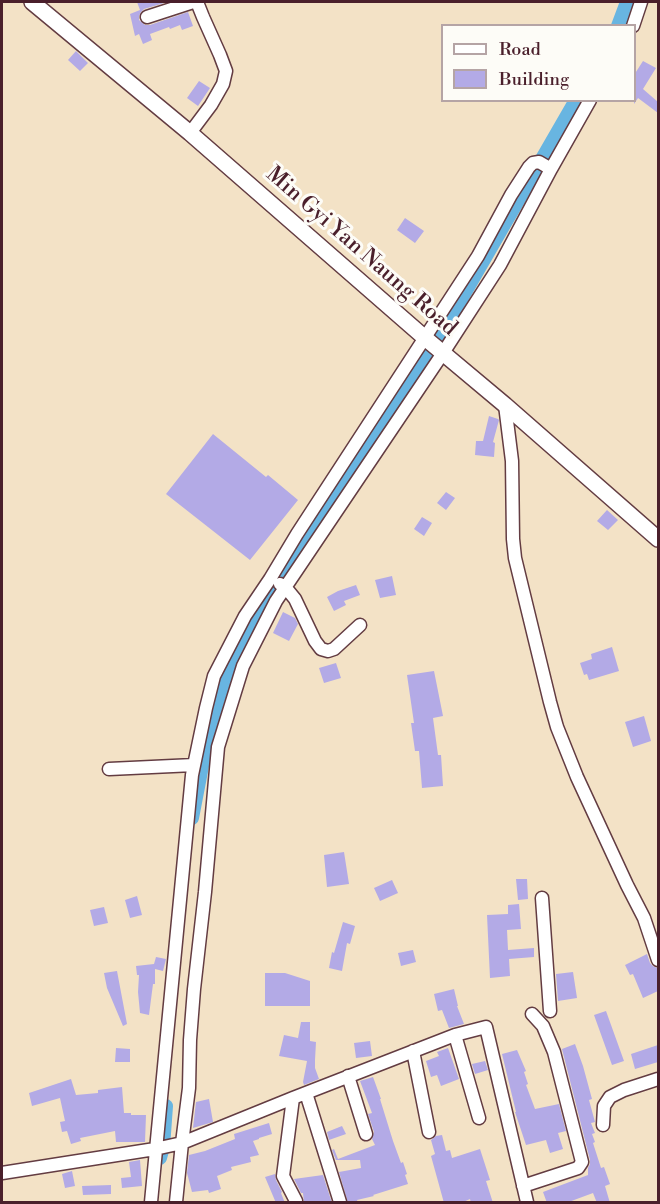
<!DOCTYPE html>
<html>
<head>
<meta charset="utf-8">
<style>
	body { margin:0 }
	#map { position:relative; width:660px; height:1204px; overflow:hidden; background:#f3e2c6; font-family:"Libre Bodoni",serif }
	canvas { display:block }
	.frame { position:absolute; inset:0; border:3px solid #4a1f2b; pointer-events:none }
	.legend { position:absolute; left:441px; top:24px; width:195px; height:78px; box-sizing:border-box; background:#fdfcf7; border:2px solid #b5a4a5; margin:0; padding:8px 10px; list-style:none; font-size:18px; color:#4a1f2b }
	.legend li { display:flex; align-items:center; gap:12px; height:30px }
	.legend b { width:30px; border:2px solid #b5a4a5 }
</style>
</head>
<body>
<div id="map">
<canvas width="660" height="1204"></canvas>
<div class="frame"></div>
<ul class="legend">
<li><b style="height:8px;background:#fff"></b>Road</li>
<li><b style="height:16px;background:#b3aae6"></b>Building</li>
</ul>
</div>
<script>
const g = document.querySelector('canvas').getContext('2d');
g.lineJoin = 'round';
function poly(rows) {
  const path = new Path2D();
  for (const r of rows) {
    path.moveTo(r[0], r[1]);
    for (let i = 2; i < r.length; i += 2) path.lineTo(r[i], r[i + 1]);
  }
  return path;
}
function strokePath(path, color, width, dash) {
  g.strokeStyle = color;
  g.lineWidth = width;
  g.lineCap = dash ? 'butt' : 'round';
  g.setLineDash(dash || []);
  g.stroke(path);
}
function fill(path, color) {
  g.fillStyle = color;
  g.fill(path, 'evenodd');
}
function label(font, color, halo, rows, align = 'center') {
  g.font = font + ' "Libre Bodoni",serif';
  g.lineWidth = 6;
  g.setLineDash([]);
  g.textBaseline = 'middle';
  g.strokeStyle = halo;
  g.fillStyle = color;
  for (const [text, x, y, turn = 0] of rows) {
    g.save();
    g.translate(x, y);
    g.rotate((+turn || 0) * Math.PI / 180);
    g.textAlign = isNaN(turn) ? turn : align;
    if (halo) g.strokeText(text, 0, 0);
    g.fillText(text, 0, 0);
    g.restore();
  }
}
const canal = poly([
	[618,26,627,2],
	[192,818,208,735,218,699,232,664,268,594,445,327,576,100],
	[160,1158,163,1147,166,1106]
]);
const building = poly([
	[137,2,164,2,164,3,144,9,141,12,139,16,139,20,145,25,150,25,188,12,193,26,182,30,180,25,170,29,169,27,150,34,152,40,143,44,139,34,135,36,130,14,140,10],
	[76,51,88,63,80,71,68,60],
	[643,61,656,68,643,89,658,102,658,113,638,98,634,104,634,75],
	[199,81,210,88,198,106,187,98],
	[405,218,424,231,415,243,397,230],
	[489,416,498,419,499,420,493,442,495,443,494,457,475,455,476,441,483,441],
	[213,434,266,477,268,475,298,500,250,560,166,494],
	[446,492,455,498,446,510,437,503],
	[607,510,618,520,608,530,597,521],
	[422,517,432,523,424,536,414,529],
	[392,576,396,595,380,598,375,580],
	[356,585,360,595,344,601,346,605,334,611,327,597,338,591],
	[283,612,295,618,298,624,289,641,273,633],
	[612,647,619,671,589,680,587,674,584,675,580,663,592,659,591,654],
	[336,663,341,678,324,683,319,668],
	[434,671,443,716,433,718,438,755,441,755,443,786,422,788,419,751,415,751,411,723,414,723,407,675],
	[644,716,651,741,633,747,625,722],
	[344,852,349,884,327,887,324,855],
	[516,879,527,879,528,899,518,900],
	[392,880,398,893,380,901,374,888],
	[137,896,142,915,130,918,125,900],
	[519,904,521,929,507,930,508,950,534,948,534,957,509,959,510,976,490,978,487,915,508,914,508,905],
	[104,907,108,923,94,926,90,910],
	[343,922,355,926,350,944,347,943,342,971,329,968,332,952,334,953],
	[413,950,416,962,401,966,398,953],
	[647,954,650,963,653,966,657,968,658,972,658,991,643,998,633,974,630,975,625,965],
	[156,957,166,959,163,971,155,969,155,984,153,984,149,1015,140,1013,138,992,139,975,137,975,136,966,154,964],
	[117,971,127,1024,123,1026,107,988,104,973],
	[573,972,577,998,558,1001,556,974],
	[265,973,285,973,310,981,310,1006,265,1006],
	[454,989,458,1006,457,1006,464,1024,449,1028,442,1010,438,1011,434,994],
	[606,1011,624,1061,612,1065,594,1015],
	[301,1022,310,1022,310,1041,316,1042,315,1060,315,1068,319,1079,304,1085,303,1082,307,1061,279,1056,284,1035,298,1038],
	[370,1041,372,1056,356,1058,354,1043],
	[575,1044,583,1066,592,1099,589,1100,595,1122,591,1123,595,1133,592,1134,595,1142,593,1143,601,1168,604,1167,610,1184,605,1186,610,1203,597,1203,593,1193,566,1203,547,1203,543,1192,588,1175,588,1168,590,1164,590,1160,562,1049],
	[658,1045,658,1062,635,1069,631,1054],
	[116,1048,130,1049,130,1062,115,1062],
	[448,1048,459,1079,441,1086,437,1075,431,1077,426,1061,439,1056,437,1052],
	[517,1050,526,1071,524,1072,528,1084,526,1085,535,1109,559,1104,566,1131,558,1133,563,1149,550,1153,546,1140,526,1145,515,1112,516,1112,502,1054],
	[485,1061,488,1070,475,1074,472,1064],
	[373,1077,381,1099,380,1099,393,1141,401,1163,403,1162,407,1174,405,1175,408,1184,373,1195,374,1196,357,1200,358,1203,348,1203,339,1172,361,1168,360,1160,336,1160,332,1150,334,1149,338,1159,375,1145,372,1139,374,1132,368,1114,372,1113,360,1081],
	[71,1079,76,1095,98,1093,98,1090,122,1087,124,1113,131,1113,131,1115,146,1115,145,1142,116,1142,115,1131,80,1138,81,1141,71,1144,67,1131,62,1132,60,1122,65,1121,60,1098,32,1106,29,1093],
	[209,1099,213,1122,193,1128,196,1102],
	[269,1123,272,1134,259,1138,259,1139,253,1141,259,1155,250,1157,251,1162,231,1167,232,1170,217,1176,221,1189,209,1193,208,1190,192,1192,187,1173,189,1155,205,1151,235,1139,234,1134],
	[342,1126,346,1134,329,1140,327,1132],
	[442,1135,446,1151,450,1150,452,1158,480,1149,490,1180,486,1181,493,1203,471,1203,470,1199,461,1203,444,1203,431,1156,435,1154,431,1140,436,1136],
	[140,1160,142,1186,122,1188,121,1178,131,1177,129,1162],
	[72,1171,75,1186,65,1188,62,1174],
	[275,1174,276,1180,282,1192,281,1193,285,1203,276,1203,265,1177],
	[323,1175,332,1203,304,1203,303,1193,301,1193,294,1179],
	[111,1185,111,1194,83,1195,82,1186]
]);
const minor = poly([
	[147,17,193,2],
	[633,26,641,2],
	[190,133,211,105,223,84,226,71,220,55,203,17,197,2],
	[505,405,512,461,513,539,515,558,550,702,557,727,577,777,627,885,644,918,658,960],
	[280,584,286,588,295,599,315,641,321,649,328,651,334,649,360,625],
	[109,769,194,765],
	[542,898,550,1011],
	[455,1035,479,1118],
	[413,1051,429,1132],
	[348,1076,366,1134],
	[306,1093,340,1202],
	[293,1098,283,1176,296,1201],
	[603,1125,604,1106,610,1097,624,1090,658,1079],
	[2,1173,155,1149,182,1143,293,1098,455,1035,486,1027,527,1202],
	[523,1186,578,1168,582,1162,554,1052,543,1026,532,1014],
	[151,1202,192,775,206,708,214,676,245,616,270,579,297,534,478,256,511,195,529,167,533,163,539,162,551,169],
	[176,1202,182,1143,189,1088,190,1040,194,989,205,892,218,747,243,666,276,601,443,353,500,265,551,169,590,100]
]);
const tertiary = poly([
	[32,2,190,133,425,338,505,405,658,539]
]);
const streetNames = [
	["Min Gyi Yan Naung Road",361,252,41]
];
strokePath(canal, '#68b5e1', 14);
fill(building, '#b3aae6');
strokePath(minor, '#633c42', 15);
strokePath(tertiary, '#633c42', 18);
strokePath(minor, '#fff', 12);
strokePath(tertiary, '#fff', 15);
label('22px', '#4a1f2b', '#fdfcf7', streetNames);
</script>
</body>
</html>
